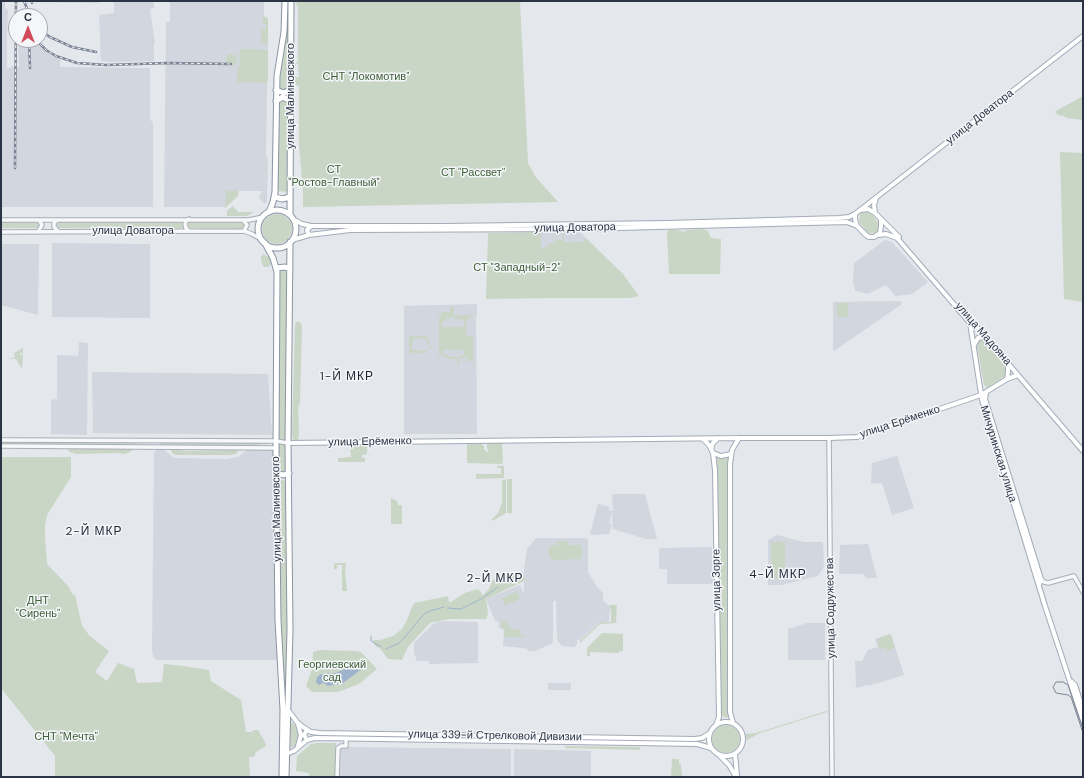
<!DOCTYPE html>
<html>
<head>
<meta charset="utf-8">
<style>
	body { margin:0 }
	#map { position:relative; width:1084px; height:778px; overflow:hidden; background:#e4e7ec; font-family:"DM Sans",sans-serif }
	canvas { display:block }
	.frame { position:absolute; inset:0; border:2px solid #2b3445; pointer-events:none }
	.north { position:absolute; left:8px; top:8px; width:40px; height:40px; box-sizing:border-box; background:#f4f6f9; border:1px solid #a4a8b1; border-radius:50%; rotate:0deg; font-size:11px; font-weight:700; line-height:16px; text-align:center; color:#2b3445 }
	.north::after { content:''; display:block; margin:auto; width:14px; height:18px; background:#d1495b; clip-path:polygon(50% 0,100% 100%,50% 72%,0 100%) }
</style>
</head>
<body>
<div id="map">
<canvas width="1084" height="778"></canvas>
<div class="frame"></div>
<div class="north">С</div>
</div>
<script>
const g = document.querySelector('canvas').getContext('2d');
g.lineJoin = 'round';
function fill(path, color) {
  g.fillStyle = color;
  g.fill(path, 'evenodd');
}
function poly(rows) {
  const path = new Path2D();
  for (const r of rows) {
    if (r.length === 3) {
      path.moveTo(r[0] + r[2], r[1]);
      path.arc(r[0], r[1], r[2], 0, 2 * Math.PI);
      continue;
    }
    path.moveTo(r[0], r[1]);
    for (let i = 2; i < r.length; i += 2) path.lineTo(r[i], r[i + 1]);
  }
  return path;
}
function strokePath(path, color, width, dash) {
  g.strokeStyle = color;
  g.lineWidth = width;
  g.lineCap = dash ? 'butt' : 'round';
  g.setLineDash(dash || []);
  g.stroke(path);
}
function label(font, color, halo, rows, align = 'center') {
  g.font = font + ' "DM Sans",sans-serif';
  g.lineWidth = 3;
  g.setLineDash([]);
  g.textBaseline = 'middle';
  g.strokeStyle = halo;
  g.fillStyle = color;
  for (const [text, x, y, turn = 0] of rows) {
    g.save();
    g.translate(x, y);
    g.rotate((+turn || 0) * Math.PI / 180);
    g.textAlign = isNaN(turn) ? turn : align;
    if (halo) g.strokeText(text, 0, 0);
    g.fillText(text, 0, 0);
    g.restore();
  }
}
const built = poly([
	[1,1,5,1,5,8,8,10,7,33,7,68,11,68,11,66,19,67,18,40,34,40,42,48,60,60,60,67,150,68,150,120,153,122,153,207,1,207],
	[28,1,99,1,99,3,28,2],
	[114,1,154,1,154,8,150,9,155,43,154,44,154,61,109,62,101,61,99,15,114,13],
	[170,1,264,1,264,22,268,22,266,156,268,158,267,201,265,204,258,197,263,191,227,191,225,207,164,207,166,22,170,22],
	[541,232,563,232,563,240,560,240,544,249,540,249],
	[564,232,580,232,586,238,581,242,564,242],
	[885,240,892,242,928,282,912,294,895,296,886,285,868,294,855,291,853,282,854,263],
	[52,243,150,244,150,318,52,317],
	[39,244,38,315,1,305,1,244],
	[900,301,902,304,834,351,833,349,833,302],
	[477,304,477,316,476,316,477,434,404,434,404,306],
	[79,342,88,343,87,435,51,434,51,400,57,399,57,355,78,356],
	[92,372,268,374,272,435,93,433],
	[158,449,164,450,174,458,227,459,238,457,247,450,275,450,278,660,157,660,154,658,152,652,154,457,154,452],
	[897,456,914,508,892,515,882,483,871,484,872,463],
	[612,494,645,494,657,539,646,539,613,529,612,512,609,524,612,525,609,534,590,535,598,504,610,507,609,510,613,511],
	[777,535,804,542,823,542,824,566,818,576,781,585,768,585,768,540],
	[536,538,587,538,588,540,588,572,597,587,603,593,603,600,610,607,609,622,599,622,580,640,577,640,577,644,574,647,562,646,557,640,556,601,553,601,553,643,535,651,528,651,527,649,523,648,503,646,504,630,499,628,499,622,495,621,486,599,520,585,524,594,524,568,527,549],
	[868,544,877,578,866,578,863,574,839,574,840,545],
	[712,547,713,584,667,584,667,569,659,569,659,548],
	[444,621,478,622,478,663,429,664,429,661,417,661,414,653,414,643,432,625,437,622],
	[807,623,825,623,825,660,788,660,788,629],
	[891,634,904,675,868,686,868,685,856,688,855,661,862,661,868,650,878,647,875,639],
	[548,683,571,683,571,690,548,690],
	[343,747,511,749,511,777,338,777,338,750],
	[514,749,591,751,591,777,514,777]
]);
const green = poly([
	[287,1,289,1,289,39,287,88,286,91,280,90,280,85,281,67,287,24],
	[297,1,520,1,528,163,535,176,558,202,303,207,303,191,299,145,299,86,295,85,295,73,296,77,299,77,298,63,296,64,295,70,295,63,298,62,298,6,296,5],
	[263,16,268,18,268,45,261,42,261,30,266,30,266,24,263,24],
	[241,49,268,50,268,81,266,83,237,82,237,70,240,65,239,53],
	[227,54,236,55,237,65,226,64],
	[1083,96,1083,120,1067,118,1063,116,1058,115,1055,112,1056,111],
	[283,100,288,104,287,192,278,191,278,104],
	[1060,152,1083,153,1083,302,1064,299],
	[226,190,239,191,238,196,225,208],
	[233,206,238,212,254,212,247,216,227,216,227,211],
	[866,211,871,213,879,224,878,231,875,233,868,233,859,222,860,214],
	[277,229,15],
	[184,221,184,228,59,228,57,225,59,222],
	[189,221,242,221,245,225,241,229,190,228,188,226],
	[1,222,38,223,39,226,37,228,1,228],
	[703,229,708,231,711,238,721,239,720,274,669,274,667,233,668,230,678,230,684,232,686,230],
	[541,232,541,249,544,249,544,247,548,247,548,243,555,243,555,239,562,240,563,232,564,232,564,242,581,242,586,238,623,274,639,296,629,298,548,298,486,299,488,233],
	[263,254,269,257,272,261,271,264,268,267,264,267,262,264,261,257],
	[281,269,285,269,287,273,286,441,278,441,279,277],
	[837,303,848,303,848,317,837,317],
	[450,306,453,306,454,315,473,315,466,321,466,336,473,336,473,361,467,361,466,354,464,358,459,359,460,366,459,364,457,366,458,359,449,359,442,355,439,356,439,316,441,316,441,312,450,312],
	[452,317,463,320,464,322,464,327,442,327,443,321],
	[442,350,464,350,464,354,460,357,451,357,443,354],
	[296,322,300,322,302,326,300,402,298,408,299,432,298,440,295,441,293,439,292,433,295,325],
	[412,336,427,336,430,345,428,345,427,339,413,338,412,350,429,351,429,347,431,347,429,351,426,353,412,353,409,352,409,340,411,340,409,339,409,337],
	[981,340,984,340,1007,368,1005,376,987,388,984,385,977,346,978,342],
	[23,347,23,354,21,352,20,354,20,355,23,354,22,369,16,359,12,359,9,357,12,358,15,358,14,353,20,350],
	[1,441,146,442,146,443,117,445,1,444],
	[482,442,482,445,484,446,484,449,487,452,489,451,487,448,487,442,502,442,503,463,496,458,503,464,467,463,467,443],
	[160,443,268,443,268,444,239,446,160,445],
	[278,443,286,443,286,470,283,473,279,470],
	[350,444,369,444,369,447,367,447,367,454,362,455,362,458,365,458,365,462,338,462,338,458,351,457],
	[69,448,131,448,133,450,130,452,124,454,119,453,76,454,70,452,68,450],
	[173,449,186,451,235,450,238,452,236,454,228,455,176,455,172,453,171,451],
	[716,456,728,458,727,469,729,715,728,717,726,718,722,715,720,712],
	[1,457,71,457,71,477,47,515,45,526,45,537,47,564,69,587,72,594,75,595,82,626,90,636,109,651,95,672,107,681,118,663,134,669,137,683,162,682,164,664,183,666,209,670,211,681,241,700,246,732,252,732,254,730,258,730,265,742,266,746,256,752,254,757,249,757,250,777,55,777,55,756,1,688],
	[497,466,504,466,504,478,476,479,476,474,501,474,501,468,497,468],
	[507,479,512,479,512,513,507,513],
	[281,480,284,480,287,482,288,627,285,697,281,627,279,482],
	[502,480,506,480,506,513,493,521,492,519,498,513,502,503],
	[391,498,397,501,398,505,402,505,402,524,391,524],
	[771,540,772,540,773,543,777,541,783,543,783,541,785,541,785,573,783,577,780,579,775,578,771,573],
	[557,541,568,541,568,545,579,545,583,550,581,557,579,559,552,560,549,557,548,550,552,545,557,545],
	[336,563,346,563,345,571,347,591,342,591,342,565,337,565,337,569,334,569,334,564],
	[522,572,525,580,522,582,486,599,488,614,486,619,450,619,430,623,408,647,402,660,388,659,379,647,378,648,373,643,373,640,380,640,393,636,402,629,406,622,414,603,448,596,449,603,465,593,478,589,483,595,489,589,492,581,505,574,515,575],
	[517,592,520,599,505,605,502,598],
	[609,605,617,605,616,623,600,624,580,643,580,641,600,622,611,622,611,610],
	[501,621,507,621,507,624,505,625,510,625,510,629,520,629,521,636,526,636,526,637,504,637,504,629,501,628],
	[602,633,623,634,623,651,619,651,619,653,590,652,590,656,587,656,587,648],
	[890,634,895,648,887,651,885,647,880,649,877,639],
	[320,650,355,651,361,652,377,669,359,684,338,692,312,692,306,686,312,669,313,652],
	[830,710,827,712,760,733,747,740,745,734,756,733],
	[292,722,297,727,300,734,297,744,292,748,291,747,290,723],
	[726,739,14],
	[408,737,534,739,534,740,408,738],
	[317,743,336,743,336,777,309,777,309,773,296,771,297,756,311,744],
	[565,746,640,747,640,750,565,748],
	[672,759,679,759,679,763,681,765,682,776,690,777,671,777]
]);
const water = poly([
	[357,663,363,668,343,683,328,686,323,683,319,685,316,682,317,677,321,674,336,673]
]);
const stream = poly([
	[448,608,461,609,481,599,498,587],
	[371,636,371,641,381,647],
	[386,649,399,643,404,638,424,614,430,611,444,607]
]);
const minor = poly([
	[1,220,249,220,263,217],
	[57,220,54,223,54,227,58,231],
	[243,220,247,225,244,231],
	[189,231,186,228,185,224,186,221,189,219],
	[1,232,244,231,252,234,263,240],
	[38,232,42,225,39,220],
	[829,438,832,777],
	[1,440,276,441,288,443],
	[1,446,276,448],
	[1041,579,1044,582,1048,583,1074,576,1083,592],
	[337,777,338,748,341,746,346,746,346,739]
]);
const major = poly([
	[861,210,868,209,875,213,899,237],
	[875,213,874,205,876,198],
	[855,214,855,219,857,226,866,235,869,237,874,237,880,233,881,226,881,219],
	[293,219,302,224,311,226,445,226,668,223,839,218,849,217,855,214,1083,36],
	[309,235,307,230,311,226],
	[878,235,886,234,897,238,970,323,982,400,1045,606,1083,721],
	[292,240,309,235,350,230,581,229,847,222,857,226],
	[969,318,1083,451],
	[974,345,978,338,983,337,985,339],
	[1007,379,1008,372,1008,364],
	[986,393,985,399,1041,579,1039,585],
	[703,439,709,445,713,453,715,470,719,717,716,725],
	[288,443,739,438,829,438,857,437,981,395,1007,379,1018,375],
	[711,449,713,443,718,438],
	[713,453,721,456,731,454],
	[1071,681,1075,685,1083,710],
	[288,710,297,722,303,727,311,732,320,733,695,739,702,738,710,733],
	[726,739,17],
	[733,723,730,712,730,464,732,450,739,438],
	[298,724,301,735,298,746],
	[307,740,304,735,307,730],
	[286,754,294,751,307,740,315,738,697,744,711,748],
	[735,754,737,775],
	[720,756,729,765,736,777]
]);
const highway = poly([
	[276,90,284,93,290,90],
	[276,101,283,97,290,101],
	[275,197,282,199,290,197],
	[277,229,19],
	[269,212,273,202,275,192,277,76,284,32,285,1],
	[290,215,291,1],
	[265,243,273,258,277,272,276,448,278,620,283,710,282,777],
	[276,268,285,267,290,269],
	[277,473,283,475,289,473],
	[286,777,290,630,288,443,290,242]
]);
const tram = poly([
	[1083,729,1068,685,1063,682,1056,682,1053,687,1056,693,1068,695,1071,697,1083,733]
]);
const rail = poly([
	[24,1,30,16],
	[32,3,32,1],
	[40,30,50,37,72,47,96,52],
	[29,40,30,68],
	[36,40,46,50,56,56,77,63,106,65,168,63,231,64],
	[15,168,16,1]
]);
const parkNames = [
	["СНТ \"Локомотив\"",366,77],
	["СТ",334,170],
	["\"Ростов-Главный\"",334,183],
	["СТ \"Рассвет\"",473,173],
	["СТ \"Западный-2\"",517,268],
	["ДНТ",38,601],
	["\"Сирень\"",38,614],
	["Георгиевский",332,665],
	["сад",332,678],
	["СНТ \"Мечта\"",66,737]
];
const streetNames = [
	["улица Малиновского",291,96,-90],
	["улица Доватора",980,117,-38],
	["улица Доватора",575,228,-1],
	["улица Доватора",133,231],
	["улица Мадояна",983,334,49],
	["улица Ерёменко",900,422,-18],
	["улица Ерёменко",370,442,-1],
	["Мичуринская улица",998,454,73],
	["улица Малиновского",277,509,-91],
	["улица Зорге",717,580,-91],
	["улица Содружества",831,608,-91],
	["улица 339-й Стрелковой Дивизии",495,736,1]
];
const neighbourhoodNames = [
	["1-Й МКР",347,377],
	["2-Й МКР",94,532],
	["4-Й МКР",778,575],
	["2-Й МКР",495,579]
];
fill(built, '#d2d6de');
fill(green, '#c9d6c5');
fill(water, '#9fb4cc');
strokePath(stream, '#9fb4cc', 1);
strokePath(minor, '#a9aeb7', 5.5);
strokePath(major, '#a3abb8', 6);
strokePath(highway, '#8b94a3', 7);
strokePath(minor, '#f7f8fa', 3.5);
strokePath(major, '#fff', 4);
strokePath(highway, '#fff', 5);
strokePath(tram, '#7d8696', 1);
strokePath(rail, '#7d8696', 2.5);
strokePath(rail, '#f4f6f9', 1, [3]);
label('11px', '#3f6138', '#f4f6f9', parkNames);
label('11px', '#2b3445', '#f4f6f9', streetNames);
g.letterSpacing = '1px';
label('12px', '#1d2536', '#f4f6f9', neighbourhoodNames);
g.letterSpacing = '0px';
</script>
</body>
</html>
